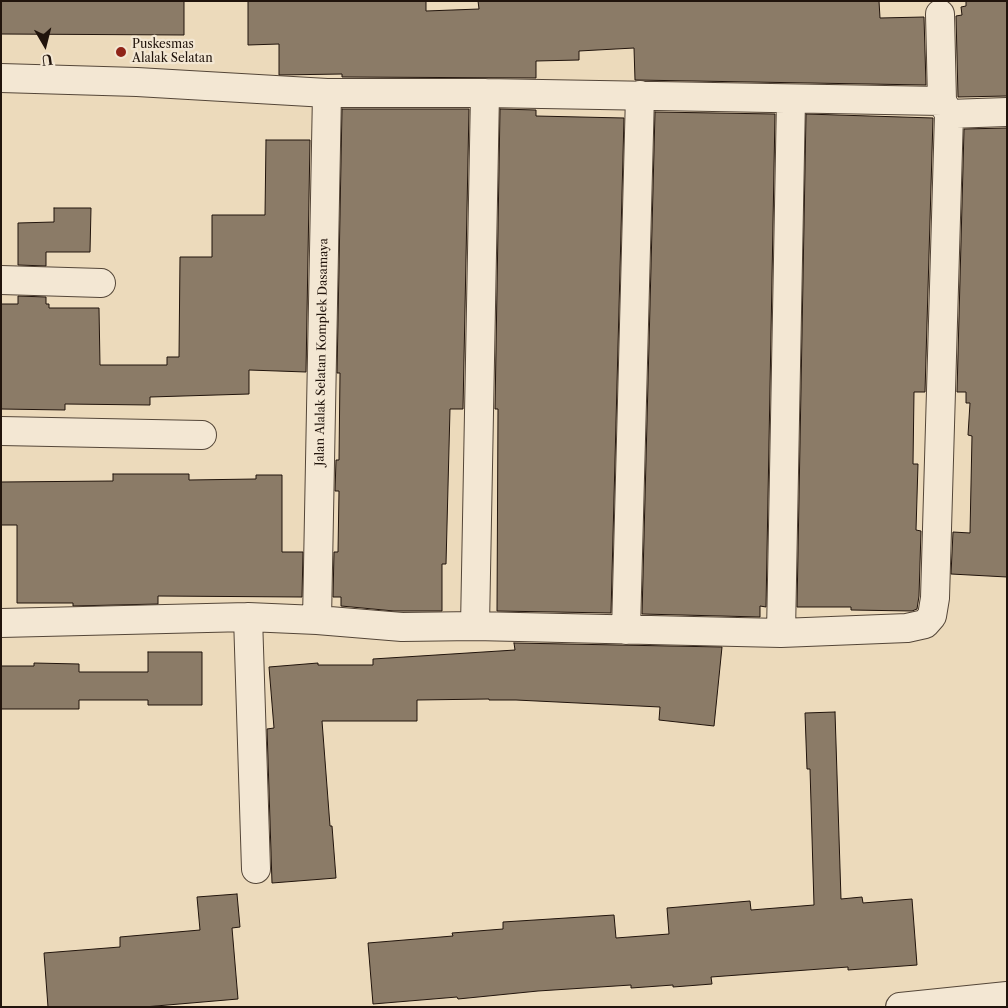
<!DOCTYPE html>
<html>
<head>
<meta charset="utf-8">
<style>
	body { margin:0 }
	#map { position:relative; width:1008px; height:1008px; overflow:hidden; background:#ecdabb; font-family:"Libre Caslon Text",serif }
	canvas { display:block }
	.frame { position:absolute; inset:0; border:2px solid #21140c; pointer-events:none }
	.north { position:absolute; left:20px; top:20px; width:50px; height:50px; -webkit-text-stroke:4px #f3e7d3; paint-order:stroke; rotate:172deg; font-size:14px; font-weight:700; line-height:20px; text-align:center; color:#21140c }
	.north::after { content:''; display:block; margin:auto; width:18px; height:22px; background:#21140c; clip-path:polygon(50% 0,100% 100%,50% 72%,0 100%) }
</style>
</head>
<body>
<div id="map">
<canvas width="1008" height="1008"></canvas>
<div class="frame"></div>
<div class="north">U</div>
</div>
<script>
const g = document.querySelector('canvas').getContext('2d');
g.lineJoin = 'round';
function fill(path, color) {
  g.fillStyle = color;
  g.fill(path, 'evenodd');
}
function poly(rows) {
  const path = new Path2D();
  for (const r of rows) {
    path.moveTo(r[0], r[1]);
    for (let i = 2; i < r.length; i += 2) path.lineTo(r[i], r[i + 1]);
  }
  return path;
}
function strokePath(path, color, width, dash) {
  g.strokeStyle = color;
  g.lineWidth = width;
  g.lineCap = dash ? 'butt' : 'round';
  g.setLineDash(dash || []);
  g.stroke(path);
}
function label(font, color, halo, rows, align = 'center') {
  g.font = font + ' "Libre Caslon Text",serif';
  g.lineWidth = 4.5;
  g.setLineDash([]);
  g.textBaseline = 'middle';
  g.strokeStyle = halo;
  g.fillStyle = color;
  for (const [text, x, y, turn = 0] of rows) {
    g.save();
    g.translate(x, y);
    g.rotate((+turn || 0) * Math.PI / 180);
    g.textAlign = isNaN(turn) ? turn : align;
    if (halo) g.strokeText(text, 0, 0);
    g.fillText(text, 0, 0);
    g.restore();
  }
}
const building = poly([
	[1,1,184,1,184,35,1,34,1,1],
	[248,1,426,1,426,11,479,9,478,1,879,1,880,18,924,17,926,85,635,80,634,48,579,51,579,60,536,61,536,78,342,77,342,74,279,75,279,44,248,45,248,1],
	[966,1,1007,1,1007,96,958,97,956,16,962,15,961,7,966,6,966,1],
	[342,109,469,109,463,409,450,409,446,564,442,564,442,611,394,611,341,606,341,597,333,597,334,552,338,552,339,491,335,491,336,460,339,460,340,373,337,373,342,109],
	[500,109,536,110,536,116,624,118,611,613,497,611,498,409,495,409,500,109],
	[655,112,775,114,766,607,760,606,760,617,642,614,655,112],
	[806,114,933,118,925,392,914,392,913,464,918,464,916,530,921,531,919,596,917,609,912,611,851,610,851,607,797,607,806,114],
	[1007,128,1007,577,951,574,953,532,970,533,972,436,968,435,970,403,966,403,966,392,957,392,964,129,1007,128],
	[266,140,310,140,306,372,249,370,249,394,150,397,150,405,65,404,65,410,1,409,1,304,18,304,18,296,46,297,46,304,49,304,49,308,99,308,100,365,167,365,167,357,179,357,180,257,212,257,212,215,265,215,266,140],
	[54,208,91,208,90,252,46,252,46,266,18,265,18,223,54,222,54,208],
	[113,474,189,474,189,480,256,479,256,475,282,475,282,552,303,552,302,597,158,596,158,604,73,606,73,603,17,603,17,525,1,525,1,482,113,481,113,474],
	[514,643,722,647,714,726,659,720,660,707,516,700,489,700,489,699,417,700,417,721,322,721,330,826,332,826,336,878,272,883,267,729,274,728,269,667,318,663,318,665,373,665,373,659,515,650,514,643],
	[148,652,202,652,202,705,148,705,148,700,79,700,79,709,1,709,1,666,34,666,34,663,79,664,79,672,148,672,148,652],
	[835,712,841,899,862,897,863,903,912,899,917,965,848,970,848,967,711,977,712,984,673,987,673,985,631,988,631,985,538,991,458,999,457,997,373,1004,368,943,453,936,452,933,503,929,503,922,614,915,616,938,669,934,667,908,750,901,751,910,814,905,810,769,807,769,805,713,835,712],
	[237,894,240,927,232,928,238,999,144,1007,48,1007,44,953,120,947,120,937,200,930,197,897,237,894]
]);
const minor = poly([
	[940,14,942,101],
	[1,78,137,82,327,93,485,93,942,101,949,114,1007,112],
	[1,280,101,283],
	[1,431,202,435],
	[248,617,256,869],
	[317,620,402,627,475,626,781,633,907,628,925,624,932,616,935,598,949,114],
	[1,623,248,617,317,620,327,93],
	[475,626,485,93],
	[626,630,640,95],
	[781,633,791,99],
	[900,1007,1007,996]
]);
const markers = [
	[121,52,6,"#8f2418"]
];
const poiNames = [
	["Puskesmas",132,45],
	["Alalak Selatan",132,59]
];
const streetNames = [
	["Jalan Alalak Selatan Komplek Dasamaya",322,352,-89]
];
fill(building, '#8b7b67');
strokePath(building, '#21140c', 1);
strokePath(minor, '#544638', 30);
strokePath(minor, '#f3e7d3', 28);
for (const [x, y, r, color] of markers) {
  const dot = new Path2D();
  dot.arc(x, y, r, 0, 2 * Math.PI);
  g.fillStyle = color;
  g.fill(dot);
  strokePath(dot, '#f3e7d3', 2);
}
label('12px', '#21140c', '#f3e7d3', poiNames, 'left');
label('12px', '#21140c', '#f3e7d3', streetNames);
</script>
</body>
</html>
